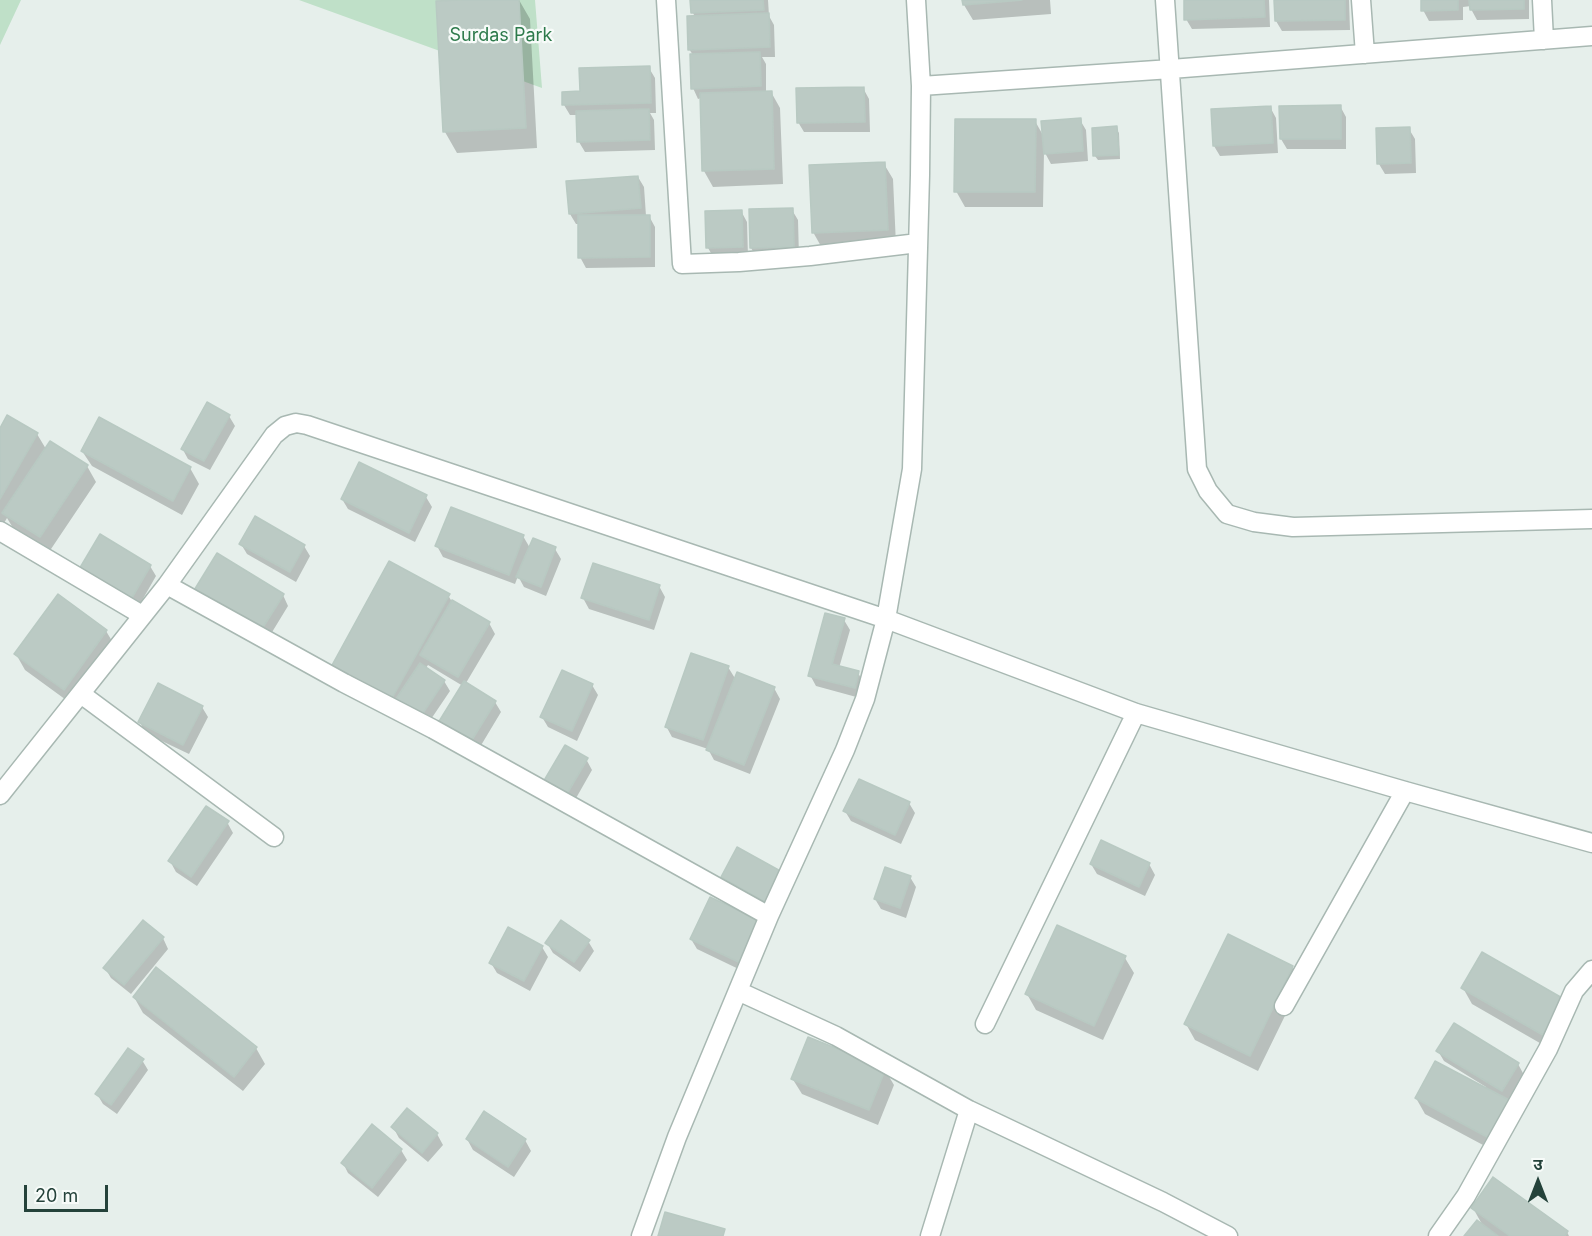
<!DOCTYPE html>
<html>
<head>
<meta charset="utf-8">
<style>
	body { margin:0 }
	#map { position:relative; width:1592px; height:1236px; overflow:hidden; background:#e6efeb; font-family:Inter,"Noto Sans Devanagari",sans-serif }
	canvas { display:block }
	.north { position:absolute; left:1508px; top:1152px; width:60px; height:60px; -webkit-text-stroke:4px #f7fbf9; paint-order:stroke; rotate:0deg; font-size:16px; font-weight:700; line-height:24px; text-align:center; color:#24423a }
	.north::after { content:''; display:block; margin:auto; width:21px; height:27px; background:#24423a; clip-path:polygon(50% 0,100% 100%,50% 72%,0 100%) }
	.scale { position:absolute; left:24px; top:1185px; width:84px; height:27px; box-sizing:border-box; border:3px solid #24423a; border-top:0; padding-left:8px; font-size:18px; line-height:21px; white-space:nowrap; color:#24423a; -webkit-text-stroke:4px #f7fbf9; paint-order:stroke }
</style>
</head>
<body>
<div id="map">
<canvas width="1592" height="1236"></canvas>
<div class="north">उ</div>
<div class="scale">20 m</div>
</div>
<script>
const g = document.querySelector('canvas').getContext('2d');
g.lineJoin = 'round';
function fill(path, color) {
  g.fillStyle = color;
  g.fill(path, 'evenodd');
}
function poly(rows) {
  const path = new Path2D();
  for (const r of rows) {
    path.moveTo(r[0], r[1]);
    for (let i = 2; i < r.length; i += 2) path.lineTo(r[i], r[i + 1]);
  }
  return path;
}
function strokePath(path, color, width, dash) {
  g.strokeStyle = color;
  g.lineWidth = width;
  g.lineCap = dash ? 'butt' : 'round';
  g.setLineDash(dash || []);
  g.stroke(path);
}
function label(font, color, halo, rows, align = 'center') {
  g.font = font + ' Inter,sans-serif';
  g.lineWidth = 4.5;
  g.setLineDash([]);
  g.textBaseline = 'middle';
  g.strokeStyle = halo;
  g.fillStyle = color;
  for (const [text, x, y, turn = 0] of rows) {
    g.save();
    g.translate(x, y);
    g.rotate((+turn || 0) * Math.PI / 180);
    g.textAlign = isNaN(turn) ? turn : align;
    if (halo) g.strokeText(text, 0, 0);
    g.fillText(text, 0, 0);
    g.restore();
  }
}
const green = poly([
	[0,0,21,0,0,45],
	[299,0,535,0,542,88]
]);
const shadow = poly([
	[488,0,519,0,530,19,537,148,457,153,445,132],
	[692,0,768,0,769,16,774,25,775,57,762,57,766,64,766,92,771,92,780,108,783,184,713,187,704,171,701,98,698,99,693,88,693,55,689,49,695,17,693,13],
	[964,0,1050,0,1051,14,973,20,964,5],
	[1185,0,1269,0,1270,27,1192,29,1186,19],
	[1276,0,1349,0,1350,30,1282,31,1276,21],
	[1423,0,1529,0,1529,19,1477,20,1471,9,1471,6,1463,7,1463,20,1429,21,1423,10],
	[649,68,655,78,656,113,650,113,654,120,655,150,585,152,579,142,578,115,570,115,564,105,564,93,582,93],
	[863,88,869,99,870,132,804,132,798,122],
	[1340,106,1346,117,1346,149,1287,149,1281,139],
	[1270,107,1276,118,1278,153,1220,156,1214,146],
	[1080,120,1086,130,1088,161,1051,164,1044,151,1043,207,965,207,956,191,1035,121,1044,137],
	[1116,128,1119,133,1120,159,1098,160,1095,156],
	[1409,129,1415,139,1416,173,1385,174,1379,164],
	[884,164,893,179,896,245,822,248,813,232],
	[638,177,644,187,646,216,649,216,655,227,655,267,586,268,580,257,580,224,576,224,570,214],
	[792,210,798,220,799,257,757,258,751,248],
	[741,211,747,222,748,257,714,258,708,248],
	[229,416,235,426,210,470,188,459,182,448],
	[0,431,37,434,46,449,87,466,96,482,49,552,13,528,7,518,0,530],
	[82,451,190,468,199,484,182,515,92,466],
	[426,497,432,507,415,542,348,509,342,499],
	[100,536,150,566,156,576,136,611],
	[523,536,530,548,555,549,561,559,546,596,524,587,518,576,515,584,443,557,437,546],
	[241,544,304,546,310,556,296,582,247,554],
	[659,586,665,597,654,630,589,609,583,598],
	[195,592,283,595,288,606,266,642],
	[448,595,452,602,489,623,495,634,466,683,495,702,501,712,477,752,446,733,463,686,428,665,426,668,444,681,450,691,425,728,342,683],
	[844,620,850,630,839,668,858,673,864,683,860,698,816,686,810,675],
	[106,631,115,646,73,705,25,670,16,654],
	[728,667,736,680,774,688,780,699,750,774,714,760,708,749,672,737,666,726],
	[592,685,598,695,577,741,548,727,542,717],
	[202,707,208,717,189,754,145,733,140,722],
	[586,759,592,770,571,807,550,794],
	[909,803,915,813,901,844,851,821,845,811],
	[227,822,233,833,197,886,176,872,170,861],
	[1091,864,1149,864,1155,875,1145,896,1097,874],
	[783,874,773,912,728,887,722,877],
	[910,877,916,887,906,918,881,909,875,899],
	[711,899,749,974,697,949,691,939],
	[163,938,168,949,131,994,111,978,105,968],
	[588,941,594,951,580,972,553,953,547,943],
	[542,947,548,957,530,991,497,973,491,963],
	[1125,958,1134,973,1103,1040,1036,1010,1027,994],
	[1292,967,1301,983,1258,1071,1195,1040,1186,1024],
	[1463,988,1563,1000,1552,1050,1472,1004],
	[134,997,256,1048,265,1064,243,1091,143,1013],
	[1438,1051,1518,1064,1524,1075,1508,1101,1517,1117,1498,1153,1425,1114,1416,1098,1484,1089,1486,1087,1444,1061],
	[142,1060,148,1070,117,1114,103,1104,97,1094],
	[885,1070,894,1085,878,1125,802,1094,792,1078],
	[407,1110,437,1134,443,1145,428,1162,399,1138,393,1127],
	[484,1114,525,1140,531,1151,514,1177,473,1150,467,1139],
	[401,1150,407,1160,378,1197,348,1173,343,1163],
	[1473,1208,1567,1232,1569,1236,1466,1236,1483,1226]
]);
const building = poly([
	[462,0,519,0,526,128,443,132,436,1,462,0],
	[690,0,763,0,764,10,691,13,690,0],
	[962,0,1022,0,963,5,962,0],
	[1184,0,1264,0,1265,17,1184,20,1184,0],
	[1274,0,1345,0,1345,20,1275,21,1274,0],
	[1421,0,1458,0,1458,10,1421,11,1421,0],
	[1469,0,1524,0,1524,9,1470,10,1469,0],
	[769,13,770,47,688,50,687,16,769,13],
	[760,52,761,86,691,89,690,54,760,52],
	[650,66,651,103,562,105,562,92,580,91,579,68,650,66],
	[864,87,865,122,797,123,796,88,864,87],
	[772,91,774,169,702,171,700,93,772,91],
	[1341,105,1341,139,1280,139,1279,106,1341,105],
	[1271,106,1273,143,1213,146,1211,109,1271,106],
	[649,109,650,140,577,142,576,111,649,109],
	[1081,118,1083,151,1044,154,1041,121,1081,118],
	[955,119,1036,119,1035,192,954,192,955,119],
	[1117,126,1119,155,1093,156,1092,128,1117,126],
	[1410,127,1411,163,1377,164,1376,128,1410,127],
	[885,162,888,230,812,233,809,165,885,162],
	[638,176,641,208,569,214,566,181,638,176],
	[793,208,794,247,750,248,749,209,793,208],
	[742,210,743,247,706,248,705,211,742,210],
	[578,215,650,215,650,257,578,258,578,215],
	[207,402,230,415,204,461,181,449,207,402],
	[7,415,38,433,0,499,0,428,7,415],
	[99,417,191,467,173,501,81,451,99,417],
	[50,441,88,465,40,537,2,513,50,441],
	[359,462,427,495,409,533,341,499,359,462],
	[451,507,524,535,509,575,435,546,451,507],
	[255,516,305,545,290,572,239,544,255,516],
	[100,534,151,565,130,601,78,571,100,534],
	[533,538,556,547,541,587,516,577,533,538],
	[217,553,284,594,260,632,193,592,217,553],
	[389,561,450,594,391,700,331,667,389,561],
	[593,563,660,585,649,620,581,598,593,563],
	[58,594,107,630,64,690,14,654,58,594],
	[452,600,490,622,458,677,420,655,452,600],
	[825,613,845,618,832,664,859,671,855,688,808,676,825,613],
	[691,653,729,666,703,740,665,727,691,653],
	[420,663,445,680,419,719,394,702,420,663],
	[562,670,593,684,572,731,540,717,562,670],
	[737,672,775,687,744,765,706,750,737,672],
	[464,681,496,701,470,743,438,723,464,681],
	[158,683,203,706,183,745,138,722,158,683],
	[565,745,588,758,565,797,542,784,565,745],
	[859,779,910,802,895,835,843,811,859,779],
	[206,806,229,821,191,877,168,861,206,806],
	[1101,840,1150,863,1139,887,1090,864,1101,840],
	[737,847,784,873,767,903,721,877,737,847],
	[885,867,911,876,900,908,874,899,885,867],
	[710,897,763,922,743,964,690,939,710,897],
	[143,920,164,937,124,985,103,968,143,920],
	[561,920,590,940,574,962,545,943,561,920],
	[1057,925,1126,956,1094,1026,1025,994,1057,925],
	[508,927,543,946,524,981,489,963,508,927],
	[1228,934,1293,966,1250,1056,1184,1024,1228,934],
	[1482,952,1564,999,1543,1035,1461,988,1482,952],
	[156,967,257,1047,234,1077,133,997,156,967],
	[1454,1023,1519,1063,1502,1091,1436,1051,1454,1023],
	[808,1037,886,1068,869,1110,791,1079,808,1037],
	[128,1048,144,1059,111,1105,95,1094,128,1048],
	[1435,1061,1509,1100,1489,1138,1415,1098,1435,1061],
	[407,1108,438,1133,422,1153,391,1127,407,1108],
	[484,1111,526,1139,508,1167,466,1139,484,1111],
	[372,1124,402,1149,372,1188,341,1163,372,1124],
	[1493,1177,1568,1231,1565,1236,1510,1236,1471,1208,1493,1177],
	[665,1212,725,1229,723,1236,658,1236,665,1212],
	[1477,1220,1498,1236,1464,1236,1477,1220]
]);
const minor = poly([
	[666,0,682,264,739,262,810,256,918,243],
	[1165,0,1197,469,1208,491,1227,514,1254,522,1293,527,1592,519],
	[1361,0,1365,54],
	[1542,0,1544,40],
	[921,86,1171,69,1592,36],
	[0,531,142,615],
	[167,585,344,683,433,729,769,916],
	[81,694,274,837],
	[0,795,167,585,274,435,285,426,296,423,307,425,886,619,1136,713,1405,791,1592,843],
	[738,991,836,1036,969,1110,1163,1202,1228,1236],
	[1284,1006,1405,791],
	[985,1024,1136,713],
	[641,1236,677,1137,769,916,845,750,865,699,886,619,912,469,920,175,921,86,916,0],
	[930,1236,969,1110],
	[1438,1236,1466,1196,1548,1049,1574,991,1592,970]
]);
const parkNames = [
	["Surdas Park",501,36]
];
fill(green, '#bfe0c8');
fill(shadow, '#0003');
fill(building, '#bbcac4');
strokePath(building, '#b8c9c2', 1.5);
strokePath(minor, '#a8b8b2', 21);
strokePath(minor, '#fff', 18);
label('18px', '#2d7a4b', '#f7fbf9', parkNames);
</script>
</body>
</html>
